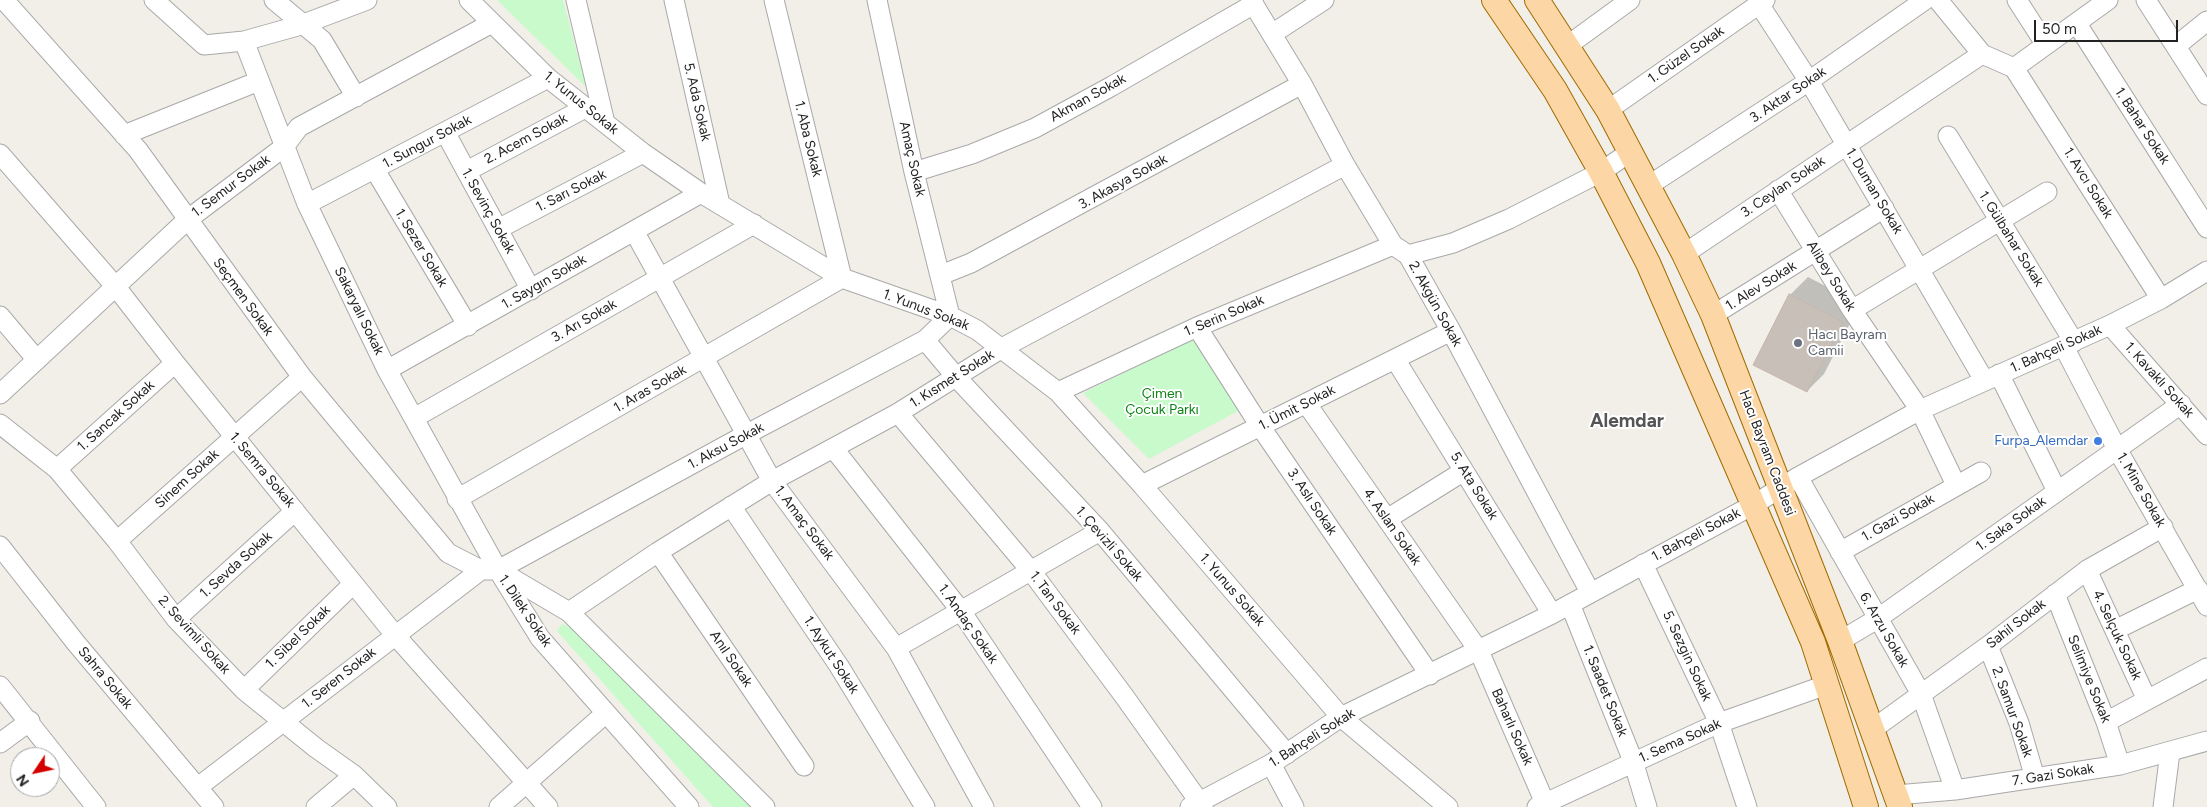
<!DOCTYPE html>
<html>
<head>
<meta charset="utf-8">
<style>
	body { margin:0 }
	#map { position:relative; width:2207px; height:807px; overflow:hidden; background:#f2efe9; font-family:Figtree,sans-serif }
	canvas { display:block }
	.north { position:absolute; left:10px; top:747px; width:50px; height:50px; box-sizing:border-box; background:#fff; border:1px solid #a7a7a7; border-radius:50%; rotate:236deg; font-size:14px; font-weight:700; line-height:20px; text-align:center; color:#222 }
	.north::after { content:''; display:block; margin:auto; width:18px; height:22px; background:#d40000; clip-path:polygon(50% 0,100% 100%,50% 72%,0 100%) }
	.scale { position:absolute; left:2034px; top:20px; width:144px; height:22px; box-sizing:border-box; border:2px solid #222; border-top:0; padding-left:6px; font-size:15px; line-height:18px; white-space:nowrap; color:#222; -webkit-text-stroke:4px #fff; paint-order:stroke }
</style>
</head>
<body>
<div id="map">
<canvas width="2207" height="807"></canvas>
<div class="north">N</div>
<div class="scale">50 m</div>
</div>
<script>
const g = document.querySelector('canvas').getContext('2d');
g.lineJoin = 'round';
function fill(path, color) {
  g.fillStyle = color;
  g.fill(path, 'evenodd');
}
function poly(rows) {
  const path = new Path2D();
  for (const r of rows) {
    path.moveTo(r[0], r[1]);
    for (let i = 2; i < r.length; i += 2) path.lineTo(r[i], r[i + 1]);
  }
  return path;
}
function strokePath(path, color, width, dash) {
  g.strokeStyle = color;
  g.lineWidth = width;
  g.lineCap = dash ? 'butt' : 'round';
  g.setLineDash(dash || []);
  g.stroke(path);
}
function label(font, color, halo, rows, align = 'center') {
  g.font = font + ' Figtree,sans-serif';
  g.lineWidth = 4;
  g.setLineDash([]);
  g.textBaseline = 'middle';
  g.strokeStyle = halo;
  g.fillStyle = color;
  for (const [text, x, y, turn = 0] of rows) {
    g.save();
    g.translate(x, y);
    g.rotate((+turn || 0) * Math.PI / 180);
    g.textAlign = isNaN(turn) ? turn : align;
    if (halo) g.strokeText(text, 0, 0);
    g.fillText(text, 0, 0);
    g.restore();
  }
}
const park = poly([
	[497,0,563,0,586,87],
	[1194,338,1238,411,1149,459,1083,393],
	[562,624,575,629,756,807,713,807,557,631]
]);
const shadow = poly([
	[1808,277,1860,304,1824,374,1807,391,1755,364,1790,295]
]);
const building = poly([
	[1789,294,1843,322,1807,392,1753,365,1789,294]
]);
const minor = poly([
	[4,0,138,150,302,377,448,553,481,570,498,570,569,612,765,807],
	[154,0,204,45,244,41,301,25,367,0],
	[274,0,322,40,356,97],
	[469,0,548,78,643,153,701,193,842,278,950,316,977,330,1058,392,1142,485,1341,717,1448,807],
	[576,0,605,123],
	[674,0,720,204],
	[1251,0,1302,84,1345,165,1393,245,1408,255,1451,331,1590,592],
	[1938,0,1982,54,2014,68],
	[2017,0,2046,45],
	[2146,0,2207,95],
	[1759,4,1809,81,1984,380],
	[2077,24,2207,228],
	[1272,34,1324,0],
	[244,41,307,204,387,370,498,570,540,638,689,807],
	[1567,46,1630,0],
	[2176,46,2207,21],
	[2014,68,2161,299],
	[2014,68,2108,0],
	[1608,110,1765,0],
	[445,132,531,290],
	[124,135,259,81],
	[1948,136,2074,342],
	[0,154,116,287,175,363,395,635,548,807],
	[375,170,468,326],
	[467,171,585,108],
	[914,172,972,154,1035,128,1112,86,1254,4],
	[1648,186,1809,81,1925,0],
	[1778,190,1852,310,1920,410,1956,485],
	[307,204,548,78],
	[498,229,643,153],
	[634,231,772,481,896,648,984,807],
	[1684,254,1982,54],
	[1408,255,1453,243,1509,219,1601,172,1630,152],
	[941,275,971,263,1302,84],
	[1852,310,2047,192],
	[1713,315,1884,208],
	[0,316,37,360],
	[2110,325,2207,435],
	[1197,327,1260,426,1430,675],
	[925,340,957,378,1100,531,1287,754],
	[2064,347,2117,449,2207,606],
	[1395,359,1552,614],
	[387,370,701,193],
	[1999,374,2057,491],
	[1058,392,1197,327,1393,245],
	[0,394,187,220,284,147,299,127,492,23],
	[1306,403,1479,651,1545,803],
	[898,413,1031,571,1124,696,1203,807],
	[414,418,754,224],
	[0,424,57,469,117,541,176,619,244,690,316,748,354,775,387,807],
	[834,449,961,611,1092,807],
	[57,469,175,363],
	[1798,477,1921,694,1955,790],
	[1142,485,1451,331],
	[457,499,842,278,774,0],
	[731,506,839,666,925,807],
	[1387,519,1464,471],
	[117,541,302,377],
	[0,546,76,643,214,807],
	[658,552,804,766],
	[1840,552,1981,472],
	[1643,564,1719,723,1747,807],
	[498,570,747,434,925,340,950,316,914,172,877,0],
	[2087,570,2147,700],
	[2055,594,2106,722,2120,765],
	[1570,604,1633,761,1647,807],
	[569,612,658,552,772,481,898,413,1002,348,1345,165],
	[176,619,295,511],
	[2115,630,2198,589],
	[1840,641,1877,619,2181,404],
	[1988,646,2019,723,2035,778],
	[896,648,1100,531],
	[0,686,96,807],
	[244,690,353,584],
	[2106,722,2207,668],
	[1873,729,1988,646,2087,570,2163,527],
	[0,743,30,721],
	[1271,764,1294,807],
	[198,787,481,570],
	[1896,795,1955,790,2120,765,2207,741],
	[316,807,354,775],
	[499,807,606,713],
	[1190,807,1271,764,1341,717,1552,614,1753,505,1798,477,1920,410,2110,325,2161,299,2207,271],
	[1537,807,1719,723,1826,685],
	[2163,807,2170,752]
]);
const major = poly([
	[1494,0,1555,90,1601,172,1648,263,1813,642,1866,807],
	[1537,0,1608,110,1684,254,1713,315,1840,641,1900,807]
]);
const markers = [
	[1798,343,5,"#6b7280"],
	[2098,441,5,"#3f7fe0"]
];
const streetNames = [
	["1. Güzel Sokak",1686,55,-35],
	["3. Aktar Sokak",1788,95,-34],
	["Akman Sokak",1088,98,-29],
	["5. Ada Sokak",697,102,77],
	["1. Yunus Sokak",581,103,39],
	["1. Bahar Sokak",2142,126,57],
	["2. Acem Sokak",526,139,-28],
	["1. Aba Sokak",808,139,76],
	["1. Sungur Sokak",427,142,-28],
	["Amaç Sokak",912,159,77],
	["3. Akasya Sokak",1123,182,-29],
	["1. Avcı Sokak",2088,183,58],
	["1. Semur Sokak",231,186,-37],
	["3. Ceylan Sokak",1783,187,-34],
	["1. Sarı Sokak",571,191,-27],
	["1. Duman Sokak",1874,191,59],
	["1. Sevinç Sokak",488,211,61],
	["1. Gülbahar Sokak",2011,239,58],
	["1. Sezer Sokak",421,248,59],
	["Alibey Sokak",1831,276,58],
	["1. Saygın Sokak",544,282,-30],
	["1. Alev Sokak",1761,286,-32],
	["Seçmen Sokak",243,297,54],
	["2. Akgün Sokak",1435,304,61],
	["1. Yunus Sokak",926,310,21],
	["Sakaryalı Sokak",359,311,64],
	["1. Serin Sokak",1224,316,-23],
	["3. Arı Sokak",584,321,-30],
	["1. Bahçeli Sokak",2056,349,-24],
	["1. Kısmet Sokak",952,379,-32],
	["1. Kavaklı Sokak",2159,380,48],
	["1. Aras Sokak",650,389,-30],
	["1. Ümit Sokak",1297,408,-27],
	["1. Sancak Sokak",116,416,-42],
	["1. Aksu Sokak",726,446,-28],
	["Hacı Bayram Caddesi",1767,453,69],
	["1. Semra Sokak",262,470,50],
	["Sinem Sokak",187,479,-42],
	["5. Ata Sokak",1474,486,58],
	["1. Mine Sokak",2141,490,60],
	["3. Aslı Sokak",1312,502,56],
	["1. Gazi Sokak",1898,518,-30],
	["1. Amaç Sokak",804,523,53],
	["1. Saka Sokak",2011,524,-36],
	["4. Aslan Sokak",1392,527,55],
	["1. Bahçeli Sokak",1696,535,-28],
	["1. Çevizli Sokak",1109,544,49],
	["1. Sevda Sokak",236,565,-42],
	["1. Yunus Sokak",1232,590,49],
	["1. Tan Sokak",1055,603,53],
	["1. Dilek Sokak",525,611,56],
	["1. Andaç Sokak",968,624,55],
	["Sahil Sokak",2016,624,-38],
	["6. Arzu Sokak",1884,630,60],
	["2. Sevimli Sokak",194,635,48],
	["4. Selçuk Sokak",2117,635,65],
	["1. Sibel Sokak",298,637,-44],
	["1. Aykut Sokak",831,655,57],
	["5. Sezgin Sokak",1687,656,65],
	["Anıl Sokak",731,659,56],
	["Sahra Sokak",105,678,50],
	["1. Seren Sokak",339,678,-38],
	["Selimiye Sokak",2089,679,68],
	["1. Saadet Sokak",1605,691,68],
	["2. Samur Sokak",2012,712,70],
	["Baharlı Sokak",1512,727,66],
	["1. Bahçeli Sokak",1312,738,-32],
	["1. Sema Sokak",1680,741,-24],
	["7. Gazi Sokak",2053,775,-9]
];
const worshipNames = [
	["Hacı Bayram",1808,335],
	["Camii",1808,351]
];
const parkNames = [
	["Çimen",1162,394],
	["Çocuk Parkı",1162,410]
];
const shopNames = [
	["Furpa_Alemdar",2088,441]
];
const districtNames = [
	["Alemdar",1627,421]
];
fill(park, '#c8facc');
fill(shadow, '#0003');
fill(building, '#c7bfb8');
strokePath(building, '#c4b6ab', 1);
strokePath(minor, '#a9a9a9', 21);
strokePath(major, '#a06b00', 26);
strokePath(minor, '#fff', 19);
strokePath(major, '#fcd6a4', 24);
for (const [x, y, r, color] of markers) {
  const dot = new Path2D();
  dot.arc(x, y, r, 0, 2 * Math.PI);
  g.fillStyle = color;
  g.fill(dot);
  strokePath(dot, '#fff', 2);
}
label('14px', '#222', '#fff', streetNames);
label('14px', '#5b616d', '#fff', worshipNames, 'left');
label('14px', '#0c8416', '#fff', parkNames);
label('14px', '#366cbe', '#fff', shopNames, 'right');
label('bold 19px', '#555', '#fff', districtNames);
</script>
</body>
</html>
